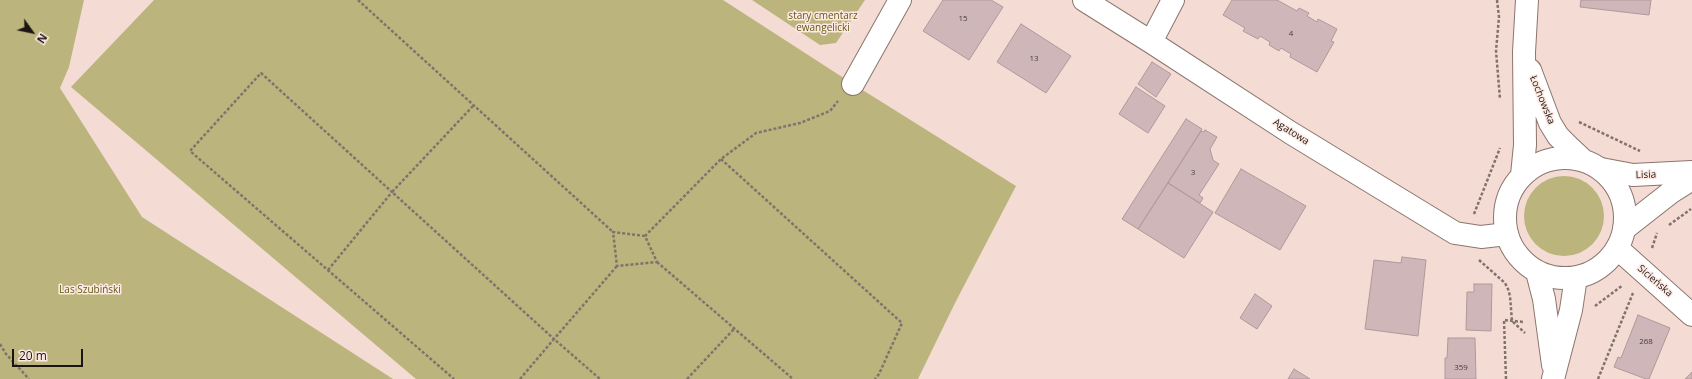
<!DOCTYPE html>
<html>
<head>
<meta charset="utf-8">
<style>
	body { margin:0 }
	#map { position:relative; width:1692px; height:379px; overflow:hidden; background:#f4dbd3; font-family:"Open Sans",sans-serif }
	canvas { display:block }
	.north { position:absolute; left:12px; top:12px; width:40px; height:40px; -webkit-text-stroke:3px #feeae3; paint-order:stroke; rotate:123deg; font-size:11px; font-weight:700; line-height:16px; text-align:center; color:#1c1411 }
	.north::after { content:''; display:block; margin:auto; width:14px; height:18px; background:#1c1411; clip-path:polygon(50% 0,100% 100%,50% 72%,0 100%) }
	.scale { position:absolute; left:12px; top:349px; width:71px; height:18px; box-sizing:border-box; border:2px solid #1c1411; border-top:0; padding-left:5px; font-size:12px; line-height:14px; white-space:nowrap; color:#1c1411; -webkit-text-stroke:3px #feeae3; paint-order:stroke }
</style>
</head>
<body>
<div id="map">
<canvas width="1692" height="379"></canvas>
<div class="north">N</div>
<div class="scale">20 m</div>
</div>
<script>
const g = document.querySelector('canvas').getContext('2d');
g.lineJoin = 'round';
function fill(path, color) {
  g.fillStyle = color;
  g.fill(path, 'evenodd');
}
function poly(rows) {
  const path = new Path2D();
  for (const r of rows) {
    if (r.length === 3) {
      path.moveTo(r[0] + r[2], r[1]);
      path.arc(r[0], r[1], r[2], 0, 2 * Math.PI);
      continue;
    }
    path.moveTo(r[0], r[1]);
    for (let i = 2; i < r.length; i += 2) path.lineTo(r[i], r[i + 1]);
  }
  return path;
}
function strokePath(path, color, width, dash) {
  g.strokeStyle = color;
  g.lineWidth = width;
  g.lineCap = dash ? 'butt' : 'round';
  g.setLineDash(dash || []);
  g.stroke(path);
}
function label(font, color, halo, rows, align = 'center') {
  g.font = font + ' "Open Sans",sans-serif';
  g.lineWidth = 3;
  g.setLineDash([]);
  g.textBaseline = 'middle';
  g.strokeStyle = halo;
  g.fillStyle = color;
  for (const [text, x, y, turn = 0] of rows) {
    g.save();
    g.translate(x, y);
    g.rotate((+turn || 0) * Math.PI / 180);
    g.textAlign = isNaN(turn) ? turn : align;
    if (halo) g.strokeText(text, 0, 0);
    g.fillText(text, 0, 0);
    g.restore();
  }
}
const green = poly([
	[0,0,84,0,69,67,60,88,142,217,393,379,0,379],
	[154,0,723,0,853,84,1016,186,955,303,918,379,416,379,71,87],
	[752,0,865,0,836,43,820,45],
	[1564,216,40]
]);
const building = poly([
	[943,0,991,0,1003,7,969,60,923,31,943,0],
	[1232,0,1277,0,1297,11,1299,8,1309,13,1307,16,1317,22,1318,19,1337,29,1331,41,1334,42,1317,72,1290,57,1291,54,1281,48,1279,51,1269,45,1270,42,1260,36,1258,39,1243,31,1245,28,1223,15,1232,0],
	[1581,0,1651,0,1649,15,1580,7,1581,0],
	[1021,24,1071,56,1046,93,997,62,1021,24],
	[1152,62,1171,74,1156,97,1138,84,1152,62],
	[1136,87,1165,106,1148,133,1119,114,1136,87],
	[1186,119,1202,129,1201,131,1138,229,1122,219,1186,119],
	[1205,130,1217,137,1210,149,1213,160,1219,164,1199,195,1203,198,1200,203,1168,183,1201,131,1204,132,1205,130],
	[1241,169,1306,206,1280,250,1215,213,1241,169],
	[1168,183,1213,212,1184,258,1138,229,1168,183],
	[1402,257,1426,260,1418,336,1365,329,1374,260,1401,263,1402,257],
	[1474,284,1492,284,1491,331,1466,330,1467,292,1474,292,1474,284],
	[1255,294,1272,306,1257,329,1240,318,1255,294],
	[1638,315,1670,328,1649,379,1646,379,1614,367,1618,357,1621,358,1638,315],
	[1448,338,1475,338,1476,379,1445,379,1445,358,1447,358,1448,338],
	[1294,369,1310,379,1288,379,1294,369],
	[1692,372,1692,379,1685,379,1692,372]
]);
const path = poly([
	[358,0,613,232],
	[1497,0,1499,17,1496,51,1500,99],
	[473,106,392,192,554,339,617,266],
	[1579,122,1640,151],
	[721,159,902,323,879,374,875,379],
	[1474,214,1500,148],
	[1669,225,1691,209],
	[645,236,613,232,617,266,657,262,645,236,721,159,756,133,800,123,830,111,838,101],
	[1652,248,1657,233],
	[1479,260,1505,283,1508,289,1510,296,1512,321,1525,333],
	[657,262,793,379],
	[328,270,392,192,261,73,190,151,454,379],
	[1595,306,1623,285],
	[0,344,6,354,29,379],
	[520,379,554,339,600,379],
	[687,379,734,329],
	[1506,379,1504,320,1524,322],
	[1598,379,1633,293]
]);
const minor = poly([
	[1084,0,1151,42,1291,133,1455,233,1481,237,1507,234],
	[1151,42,1173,0],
	[853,84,900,0],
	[1601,169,1633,175,1692,172],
	[1624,229,1670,193,1692,179],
	[1617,248,1692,315]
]);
const major = poly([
	[1530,70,1550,123,1558,136,1569,147,1584,161],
	[1565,218,60],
	[1522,175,1525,145,1524,52,1527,0],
	[1537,272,1544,299,1553,365],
	[1553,379,1571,310,1576,277]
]);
const numberNames = [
	["15",963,19],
	["4",1291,34],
	["13",1034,59],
	["3",1193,173],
	["268",1646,342],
	["359",1461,368]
];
const parkNames = [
	["stary cmentarz",823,16],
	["ewangelicki",823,28],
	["Las Szubiński",90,290]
];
const streetNames = [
	["Łochowska",1542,100,68],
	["Agatowa",1291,132,32],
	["Lisia",1646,175,-2],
	["Sicieńska",1655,281,41]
];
fill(green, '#bbb57d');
fill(building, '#cfb6b9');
strokePath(building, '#b0989b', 1);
strokePath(minor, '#8a756d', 24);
strokePath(major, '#8a756d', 24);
strokePath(path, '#82726d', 2.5, [3, 2]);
strokePath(minor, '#fff', 22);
strokePath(major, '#fff', 22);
label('8px', '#493c3b', null, numberNames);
label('10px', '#615917', '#feeae3', parkNames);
label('10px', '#1c1411', '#feeae3', streetNames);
</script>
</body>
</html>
